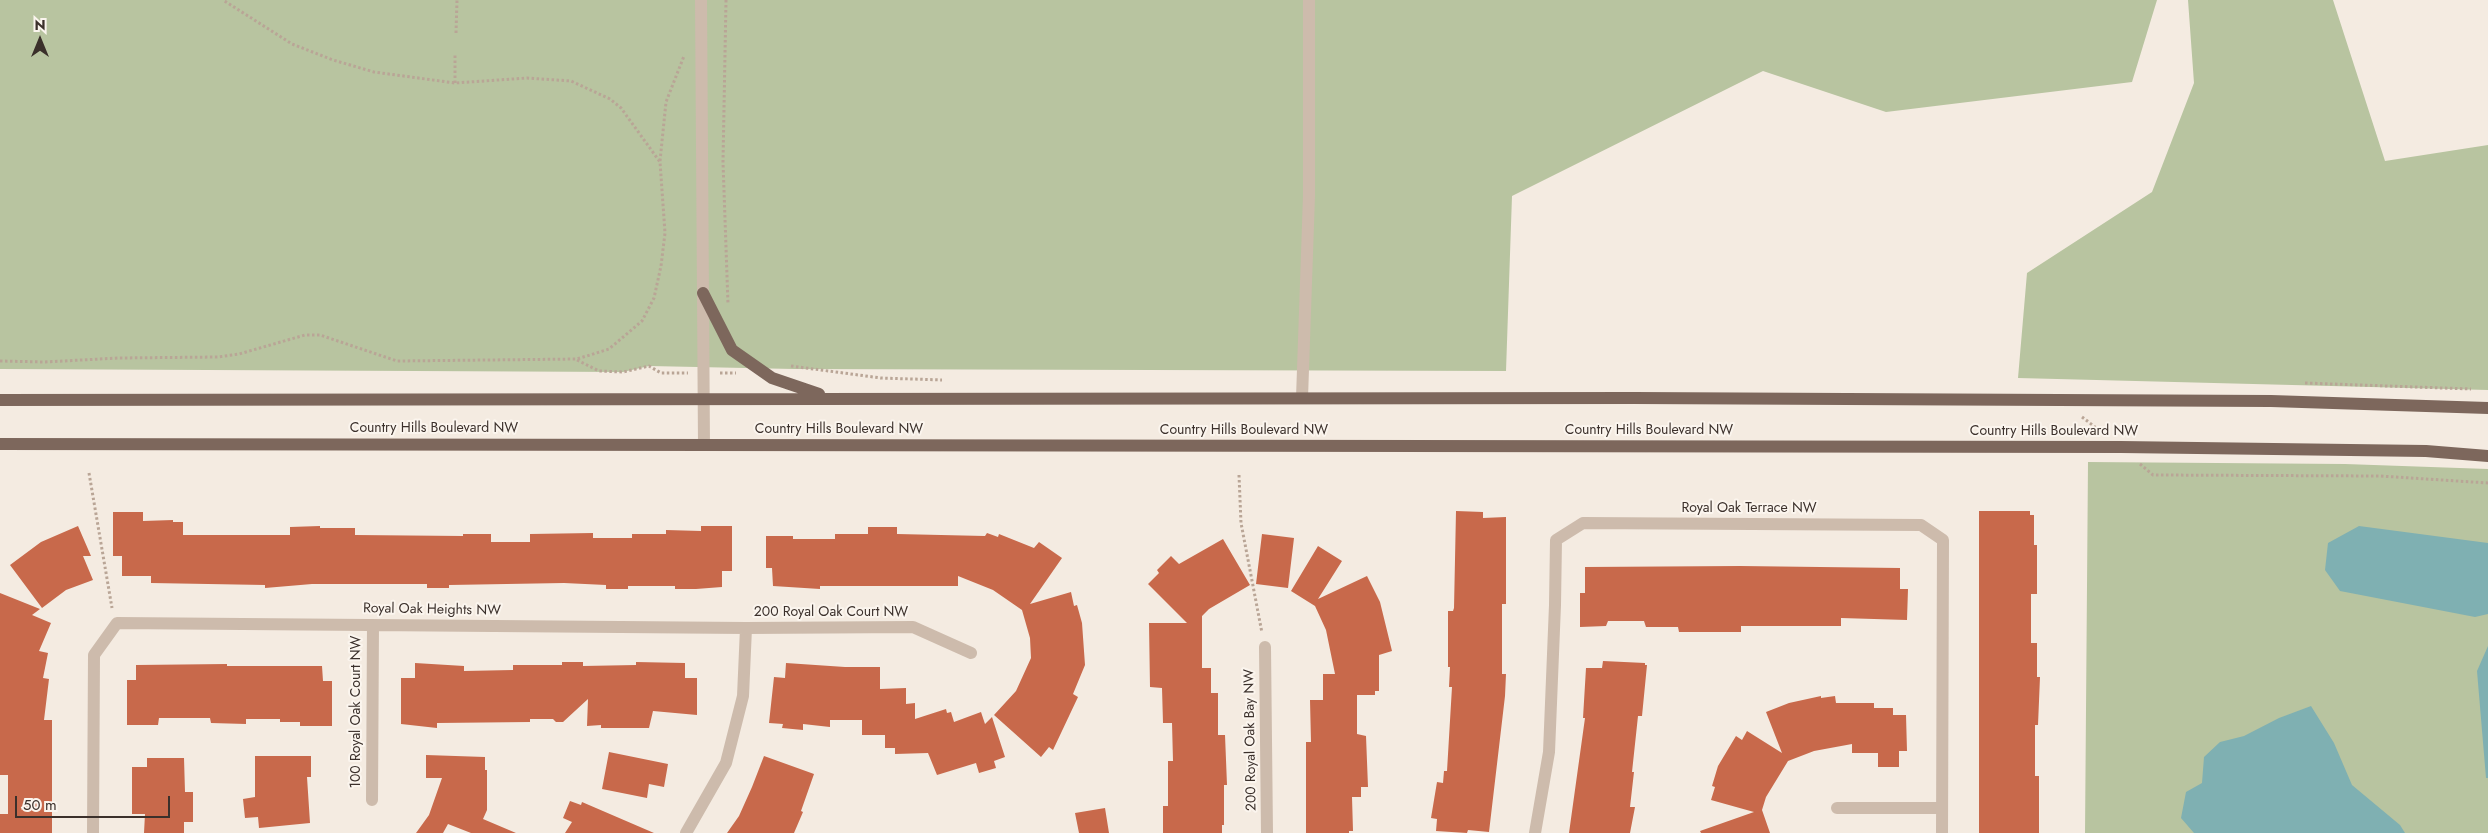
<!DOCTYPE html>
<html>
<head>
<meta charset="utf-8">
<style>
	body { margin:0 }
	#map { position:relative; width:2488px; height:833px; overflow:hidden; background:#f4ebe1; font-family:Jost,sans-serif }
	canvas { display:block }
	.north { position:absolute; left:15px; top:15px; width:50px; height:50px; -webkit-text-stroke:4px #fbf5ee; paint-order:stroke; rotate:0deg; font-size:14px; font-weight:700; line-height:20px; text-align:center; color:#3b302b }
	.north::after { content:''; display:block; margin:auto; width:18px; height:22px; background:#3b302b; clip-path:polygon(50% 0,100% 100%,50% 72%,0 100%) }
	.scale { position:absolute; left:15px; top:796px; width:155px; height:22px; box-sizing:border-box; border:2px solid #3b302b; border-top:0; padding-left:6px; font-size:15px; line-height:18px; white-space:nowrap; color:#3b302b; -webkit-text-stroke:4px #fbf5ee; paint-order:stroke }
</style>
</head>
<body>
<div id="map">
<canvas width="2488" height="833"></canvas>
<div class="north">N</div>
<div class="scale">50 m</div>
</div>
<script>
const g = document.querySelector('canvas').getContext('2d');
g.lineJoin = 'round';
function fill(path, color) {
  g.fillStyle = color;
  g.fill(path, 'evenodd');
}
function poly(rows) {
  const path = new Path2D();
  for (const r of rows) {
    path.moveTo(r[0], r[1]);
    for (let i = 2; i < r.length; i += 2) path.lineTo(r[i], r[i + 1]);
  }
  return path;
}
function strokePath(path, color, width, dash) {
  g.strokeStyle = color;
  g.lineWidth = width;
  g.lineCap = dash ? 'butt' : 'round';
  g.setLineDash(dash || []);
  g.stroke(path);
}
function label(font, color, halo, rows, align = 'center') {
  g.font = font + ' Jost,sans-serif';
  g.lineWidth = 4;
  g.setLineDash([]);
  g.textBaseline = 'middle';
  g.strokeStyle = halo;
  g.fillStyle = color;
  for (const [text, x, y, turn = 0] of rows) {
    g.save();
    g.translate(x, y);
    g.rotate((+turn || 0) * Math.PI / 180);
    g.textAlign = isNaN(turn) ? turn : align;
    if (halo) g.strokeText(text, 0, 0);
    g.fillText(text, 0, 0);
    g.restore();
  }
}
const green = poly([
	[0,0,2157,0,2132,82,1886,112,1763,71,1512,196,1506,371,794,369,649,366,623,372,0,369],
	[2188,0,2333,0,2385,161,2488,145,2488,390,2018,378,2027,273,2152,192,2194,83],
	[2088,462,2345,464,2488,469,2488,833,2085,833]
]);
const water = poly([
	[2359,526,2488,543,2488,614,2475,617,2340,591,2325,570,2328,543],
	[2488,646,2488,778,2486,778,2477,671],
	[2311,706,2334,743,2352,785,2400,825,2405,833,2194,833,2181,818,2186,792,2202,783,2204,757,2220,742,2244,736,2279,718]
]);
const building = poly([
	[1456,511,1483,512,1483,518,1506,517,1506,604,1502,604,1502,674,1506,674,1505,696,1489,832,1468,830,1467,833,1436,831,1437,819,1431,818,1437,782,1443,783,1444,771,1447,771,1452,687,1449,687,1450,667,1448,667,1448,611,1453,611,1454,608],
	[1979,511,2030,511,2030,515,2034,515,2034,545,2037,545,2037,594,2031,594,2031,643,2037,643,2037,677,2040,677,2038,725,2035,725,2035,776,2039,776,2039,833,1979,833],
	[113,512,143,512,143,521,173,520,173,522,183,522,183,535,290,535,290,527,320,526,320,528,355,528,355,535,463,536,463,534,491,534,491,542,530,542,530,534,593,533,593,538,632,538,632,534,666,534,666,530,701,531,701,526,732,526,732,571,722,571,722,587,696,589,675,589,675,586,628,586,628,589,606,589,606,585,564,583,449,585,449,588,427,588,427,584,312,584,265,588,265,585,151,583,151,576,122,576,122,556,113,556],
	[78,526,91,556,83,556,93,580,66,590,42,608,10,565,41,542],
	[868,527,897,527,897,534,985,536,987,533,998,537,999,534,1034,548,1039,542,1062,558,1030,604,1071,592,1074,606,1077,605,1082,623,1085,665,1073,694,1078,697,1053,750,1049,747,1041,757,994,715,1016,691,1031,658,1030,638,1022,610,993,590,958,576,958,586,820,586,820,589,773,586,772,568,766,568,766,536,793,536,793,539,835,539,835,534,868,534],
	[1262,534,1294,538,1288,588,1256,584],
	[1223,539,1250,585,1209,609,1202,616,1202,668,1211,668,1211,693,1218,693,1218,735,1225,735,1227,785,1224,785,1224,825,1222,825,1222,833,1163,833,1163,806,1168,806,1168,761,1173,761,1172,723,1163,723,1162,688,1150,687,1149,623,1187,623,1148,584,1159,573,1157,570,1171,556,1179,564],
	[1318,546,1342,561,1318,599,1367,576,1380,602,1392,651,1379,655,1379,691,1375,691,1375,695,1357,695,1357,734,1366,736,1368,787,1361,787,1361,797,1352,797,1353,831,1349,831,1349,833,1306,833,1306,742,1311,742,1310,700,1323,700,1323,674,1335,674,1326,630,1315,606,1291,591],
	[1740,566,1900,568,1900,589,1908,589,1907,620,1841,618,1841,626,1741,626,1741,632,1679,632,1678,627,1646,627,1644,621,1608,621,1606,626,1580,627,1580,593,1585,593,1585,567],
	[0,593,40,609,32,615,51,623,39,651,48,653,43,678,49,679,44,720,52,720,52,833,0,833,0,814,8,814,8,775,0,775],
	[1603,661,1645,663,1645,665,1647,665,1642,716,1638,716,1632,772,1634,772,1630,807,1635,807,1630,833,1569,833,1585,718,1583,718,1586,668,1602,668],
	[562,662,583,662,583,666,636,665,636,662,685,663,685,678,697,678,697,715,653,711,649,728,601,728,601,725,587,726,588,699,563,722,556,722,553,719,530,719,530,722,437,723,437,728,401,724,401,678,415,678,415,663,464,666,464,671,513,670,513,665,562,665],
	[786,663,845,667,880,667,880,689,906,688,906,704,915,703,915,719,946,709,947,713,951,712,954,722,981,712,985,724,992,717,1005,757,994,761,996,768,979,773,976,763,937,775,928,753,895,754,895,748,885,748,885,735,862,735,862,720,830,720,830,727,803,724,803,730,782,728,783,724,769,723,774,677,785,678],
	[227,664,227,666,322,666,323,681,332,681,332,726,300,726,300,722,280,722,280,719,246,719,246,724,211,723,210,718,159,718,158,725,127,725,127,680,136,680,136,665],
	[1821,696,1821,698,1835,696,1836,703,1874,703,1874,708,1893,708,1893,715,1906,715,1907,751,1899,751,1899,767,1878,767,1878,753,1852,753,1852,744,1814,751,1788,761,1766,797,1762,810,1770,833,1701,833,1700,831,1754,812,1711,800,1715,787,1712,786,1718,766,1736,736,1742,740,1747,731,1782,753,1766,712,1789,703],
	[609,752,668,764,664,787,649,784,647,798,602,789],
	[426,755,485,757,485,770,487,770,487,810,483,819,516,833,471,833,448,824,443,833,416,833,429,815,442,778,426,778],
	[255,756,311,756,311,777,307,777,310,823,259,828,258,817,245,818,243,799,255,797],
	[764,756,814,774,801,811,803,812,794,833,727,833,739,816,752,787],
	[147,758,184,758,185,792,193,792,193,822,184,822,184,833,144,833,145,814,132,814,132,767,147,767],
	[570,801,581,805,582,802,654,833,565,833,572,822,563,818],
	[1105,808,1109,833,1079,833,1075,813]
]);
const path = poly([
	[726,0,723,162,728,304],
	[456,33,457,0],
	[455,83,455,55],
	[660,161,666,102,684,56],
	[577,360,599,371,623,372,649,366,661,373,688,373],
	[0,361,45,362,118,358,218,357,239,354,305,335,320,335,397,361,577,359,609,349,642,321,654,298,661,266,665,233,660,162,621,108,610,99,571,81,527,78,455,83,374,72,333,60,292,44,223,0],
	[791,366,881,378,942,380],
	[720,373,736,373],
	[2305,383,2471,389],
	[2082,417,2099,430],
	[2140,464,2153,475,2380,476,2488,483],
	[89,473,112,608],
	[1239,475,1241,523,1262,633]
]);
const minor = poly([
	[701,0,704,445],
	[1302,398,1309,196,1309,0],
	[746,628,913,627,971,653],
	[1265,647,1267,833],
	[372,800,373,625],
	[1837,808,1942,808],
	[93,833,94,655,117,623,746,628,743,696,726,763,686,833],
	[1535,833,1549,752,1555,605,1556,540,1583,523,1921,525,1943,540,1942,833]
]);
const major = poly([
	[703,293,732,350,772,378,819,394],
	[0,400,1634,398,2271,401,2488,408],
	[0,444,2121,447,2426,451,2488,456]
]);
const streetNames = [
	["Country Hills Boulevard NW",434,429],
	["Country Hills Boulevard NW",839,430],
	["Country Hills Boulevard NW",1244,431],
	["Country Hills Boulevard NW",1649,431],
	["Country Hills Boulevard NW",2054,432],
	["Royal Oak Terrace NW",1749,509],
	["Royal Oak Heights NW",432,610,1],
	["200 Royal Oak Court NW",831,613],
	["100 Royal Oak Court NW",357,712,-90],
	["200 Royal Oak Bay NW",1251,740,-91]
];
fill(green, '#b8c4a0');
fill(water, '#7fb0b2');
fill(building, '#c8694b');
strokePath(path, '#b9a596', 3, [2.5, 2.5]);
strokePath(minor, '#cdbbac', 12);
strokePath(major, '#7d675c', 12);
label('14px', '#3b302b', '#fbf5ee', streetNames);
</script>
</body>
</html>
